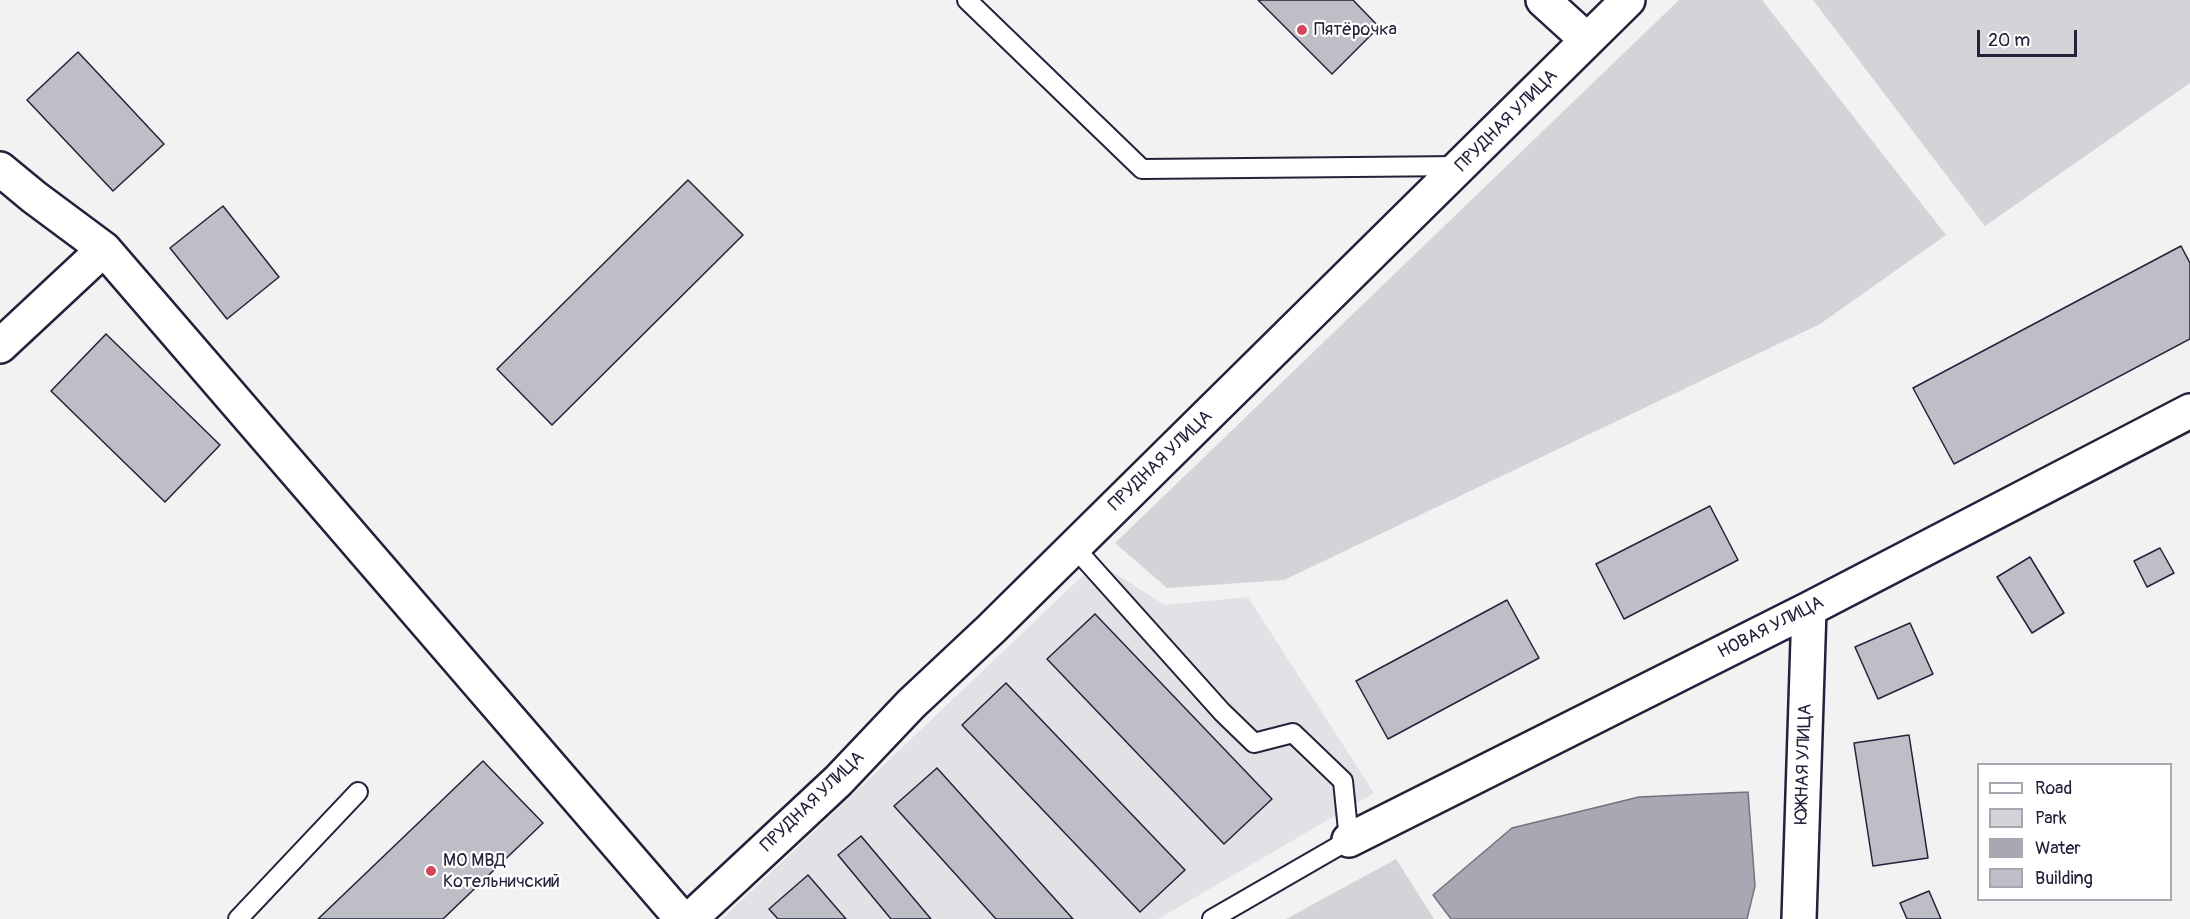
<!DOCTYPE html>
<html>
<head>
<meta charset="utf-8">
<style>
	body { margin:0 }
	#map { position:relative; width:2190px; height:919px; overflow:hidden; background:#f2f2f3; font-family:Pangolin,sans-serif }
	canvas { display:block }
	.legend { position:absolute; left:1977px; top:763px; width:195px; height:138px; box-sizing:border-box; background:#fff; border:2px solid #a7a7b1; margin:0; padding:8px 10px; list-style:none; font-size:18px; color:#22223b }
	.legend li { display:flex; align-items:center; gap:12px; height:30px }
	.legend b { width:30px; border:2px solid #a7a7b1 }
	.scale { position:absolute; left:1977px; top:30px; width:100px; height:27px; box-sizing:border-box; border:3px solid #22223b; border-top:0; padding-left:8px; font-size:18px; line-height:21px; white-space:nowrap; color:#22223b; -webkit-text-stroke:4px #fff; paint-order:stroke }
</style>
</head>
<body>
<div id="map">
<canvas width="2190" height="919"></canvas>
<ul class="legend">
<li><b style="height:8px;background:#fff"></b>Road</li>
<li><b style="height:16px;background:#d3d3d8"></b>Park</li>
<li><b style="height:16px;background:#a8a8b2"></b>Water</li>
<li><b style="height:16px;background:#bebec6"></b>Building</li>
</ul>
<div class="scale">20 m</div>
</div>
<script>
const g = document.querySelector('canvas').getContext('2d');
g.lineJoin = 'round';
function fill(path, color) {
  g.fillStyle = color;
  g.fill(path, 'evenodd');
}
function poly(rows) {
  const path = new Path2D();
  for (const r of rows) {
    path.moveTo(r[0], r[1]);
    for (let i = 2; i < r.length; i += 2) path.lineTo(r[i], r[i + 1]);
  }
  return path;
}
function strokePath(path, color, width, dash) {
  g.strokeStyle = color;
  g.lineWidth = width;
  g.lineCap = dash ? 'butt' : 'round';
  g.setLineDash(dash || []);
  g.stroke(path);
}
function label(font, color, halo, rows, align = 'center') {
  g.font = font + ' Pangolin,sans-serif';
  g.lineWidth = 4.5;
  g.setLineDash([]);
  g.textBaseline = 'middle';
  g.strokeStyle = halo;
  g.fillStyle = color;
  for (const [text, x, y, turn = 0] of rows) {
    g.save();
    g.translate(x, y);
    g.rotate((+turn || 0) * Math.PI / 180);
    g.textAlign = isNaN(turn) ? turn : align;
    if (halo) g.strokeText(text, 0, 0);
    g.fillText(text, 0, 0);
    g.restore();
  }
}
const built = poly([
	[1097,562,1165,605,1248,597,1374,793,1158,919,722,919]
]);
const green = poly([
	[1679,0,1762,0,1946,235,1820,324,1284,580,1167,588,1115,543],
	[1813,0,2190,0,2190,83,1985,226],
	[1396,859,1434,919,1286,919]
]);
const water = poly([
	[1748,792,1755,886,1747,919,1451,919,1433,895,1512,828,1639,797,1748,792]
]);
const building = poly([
	[1258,0,1353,0,1379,27,1332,74,1258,0],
	[78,52,164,144,113,191,27,100,78,52],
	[688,180,743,235,552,425,497,369,688,180],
	[223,206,279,277,227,319,170,248,223,206],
	[2181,246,2190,263,2190,339,1954,464,1913,388,2181,246],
	[106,334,220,445,165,502,51,391,106,334],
	[1710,506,1738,560,1624,619,1596,564,1710,506],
	[2160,548,2174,573,2147,587,2134,561,2160,548],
	[2030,557,2064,613,2032,633,1997,577,2030,557],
	[1507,600,1539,658,1388,739,1356,681,1507,600],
	[1095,614,1272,799,1224,844,1047,659,1095,614],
	[1910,623,1933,674,1878,699,1855,647,1910,623],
	[1006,683,1185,870,1140,912,962,725,1006,683],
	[1909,735,1928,858,1873,866,1854,743,1909,735],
	[483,761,543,823,443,919,318,919,483,761],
	[937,768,1073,919,996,919,894,806,937,768],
	[861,836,931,919,891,919,838,855,861,836],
	[808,875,846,919,778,919,769,909,808,875],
	[1929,891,1941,919,1907,919,1900,903,1929,891]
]);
const lane = poly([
	[967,0,1142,169,1460,166],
	[1074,547,1222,712,1254,743,1293,733,1343,781,1349,840,1212,919],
	[238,919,358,792]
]);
const street = poly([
	[1543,0,1587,40],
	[0,169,34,197,104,249,682,919],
	[0,346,104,249],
	[1349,840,1809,609,2190,411],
	[690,919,838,781,911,704,991,629,1628,0],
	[1799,919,1809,609]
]);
const markers = [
	[1302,30,6,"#d1495b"],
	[431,871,6,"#d1495b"]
];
const poiNames = [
	["Пятёрочка",1314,30],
	["МО МВД",443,861],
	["Котельничский",443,882]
];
const streetNames = [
	["ПРУДНАЯ УЛИЦА",1507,121,-45],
	["ПРУДНАЯ УЛИЦА",1161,461,-44],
	["НОВАЯ УЛИЦА",1771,628,-27],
	["ЮЖНАЯ УЛИЦА",1804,764,-88],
	["ПРУДНАЯ УЛИЦА",813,802,-44]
];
fill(built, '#e2e2e6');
fill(green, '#d3d3d8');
fill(water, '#a8a8b2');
strokePath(water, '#727282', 1.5);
fill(building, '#bebec6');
strokePath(building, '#22223b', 1.5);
strokePath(lane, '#22223b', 22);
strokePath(street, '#22223b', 38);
strokePath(lane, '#fff', 18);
strokePath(street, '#fff', 33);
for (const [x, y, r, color] of markers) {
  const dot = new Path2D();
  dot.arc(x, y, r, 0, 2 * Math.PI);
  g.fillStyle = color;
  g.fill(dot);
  strokePath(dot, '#fff', 2);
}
label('18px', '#22223b', '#fff', poiNames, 'left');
label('18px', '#22223b', '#fff', streetNames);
</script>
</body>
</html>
